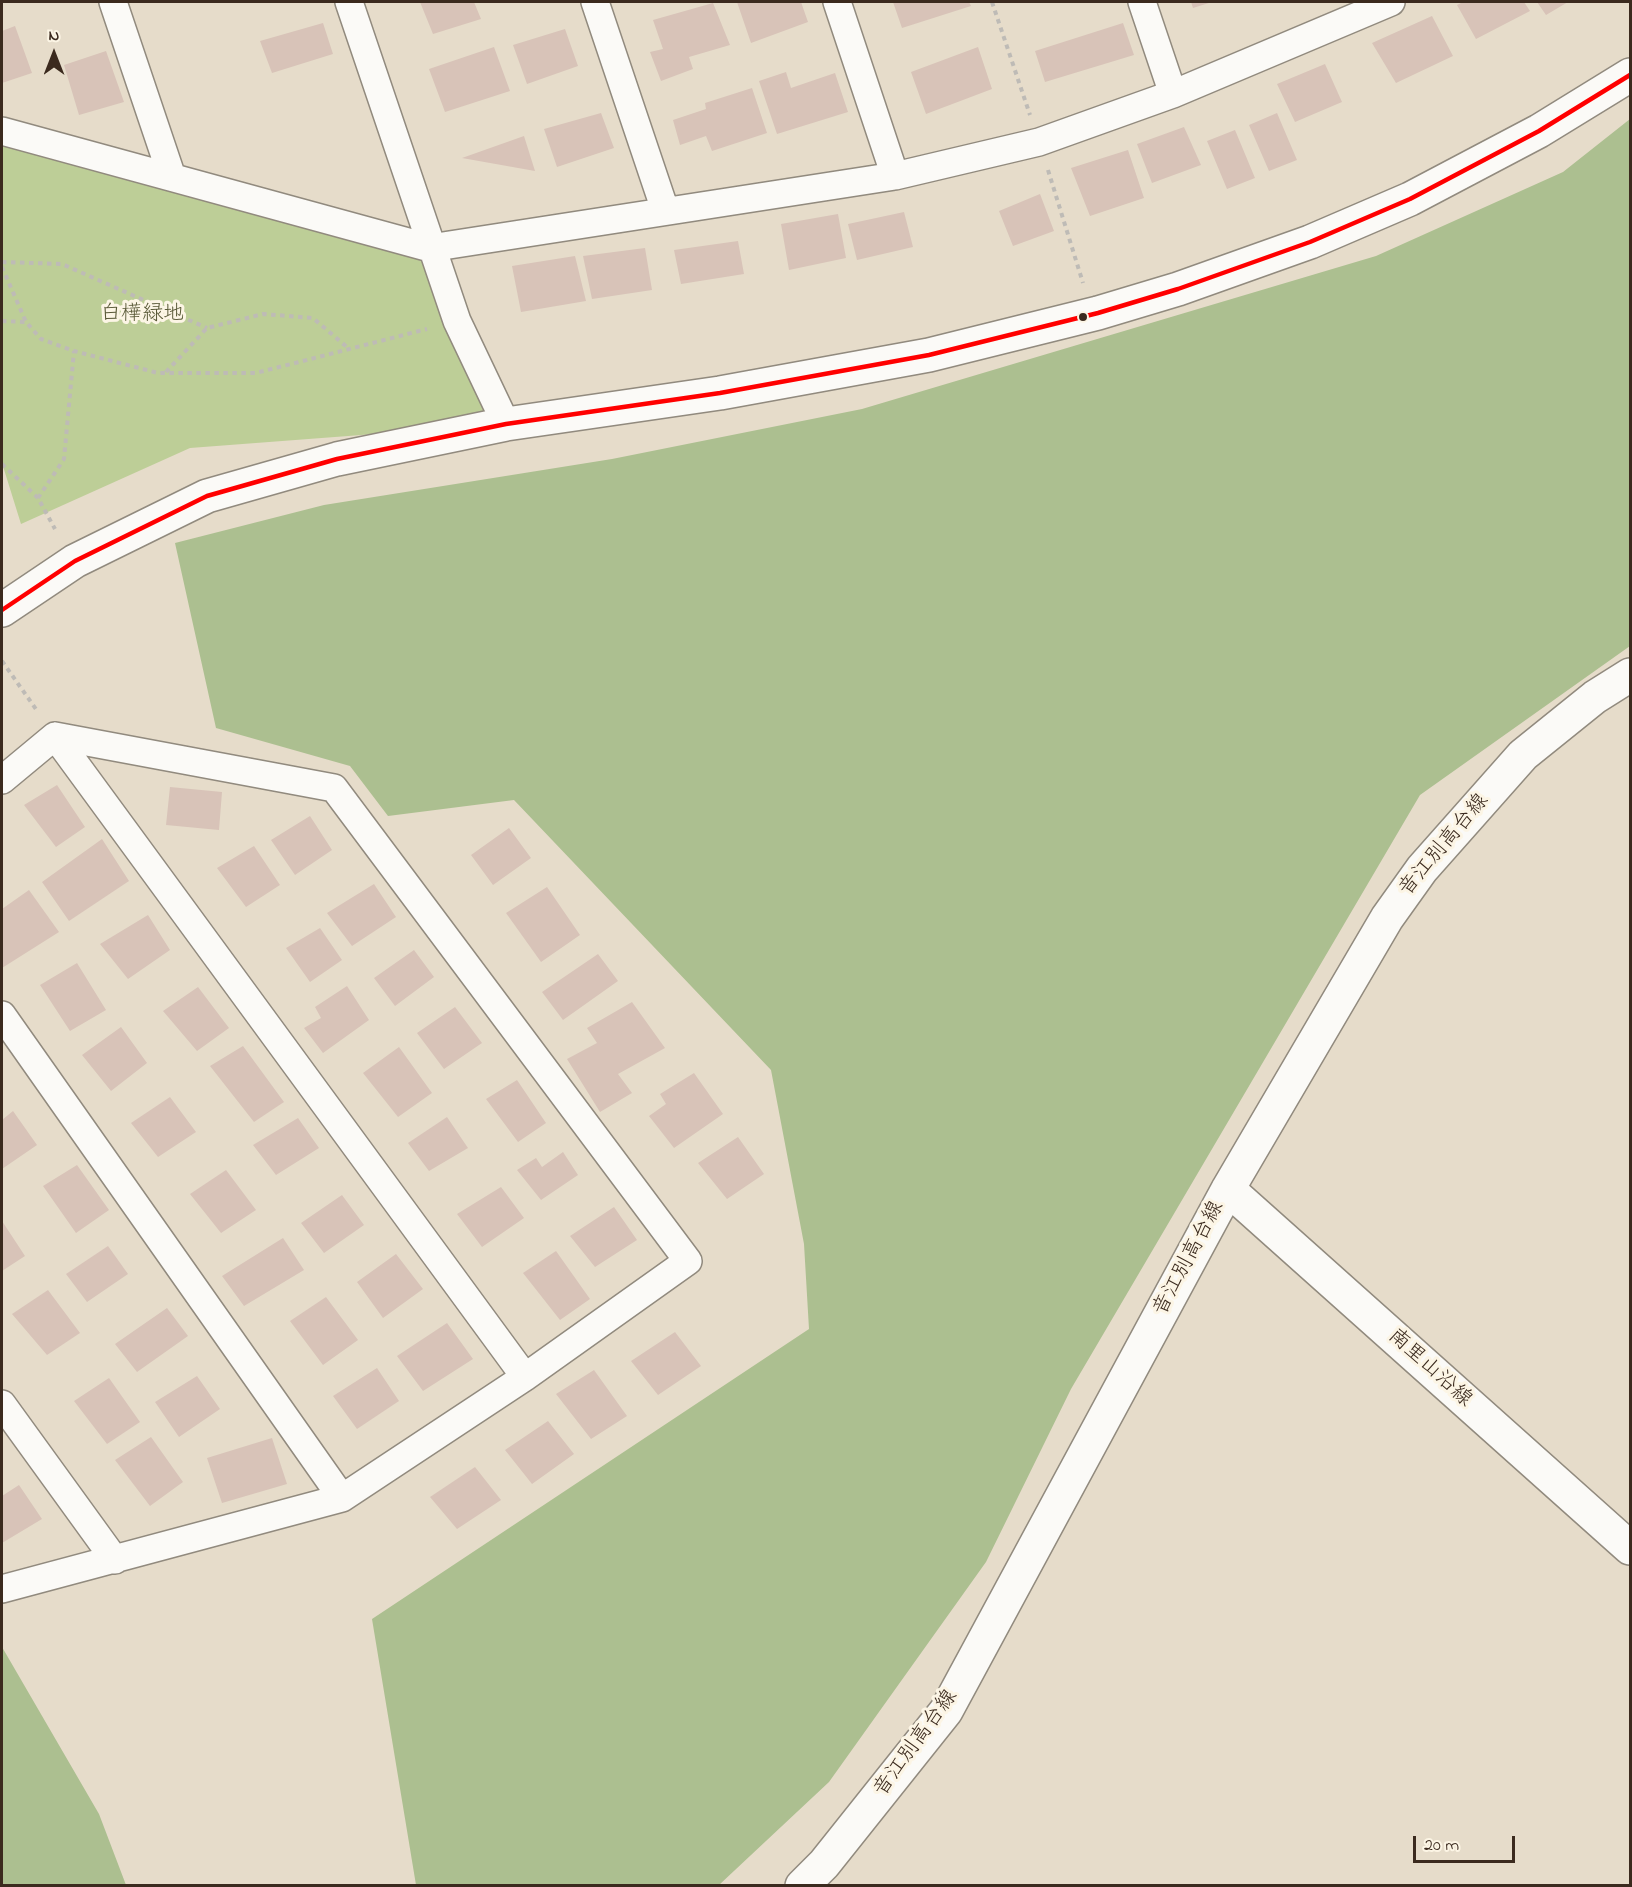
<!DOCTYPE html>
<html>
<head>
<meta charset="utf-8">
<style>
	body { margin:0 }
	#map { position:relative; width:1632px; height:1887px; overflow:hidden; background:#e6dcca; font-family:"Indie Flower",sans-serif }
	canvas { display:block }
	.frame { position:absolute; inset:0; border:3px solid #3b2a1e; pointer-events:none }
	.north { position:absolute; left:24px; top:24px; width:60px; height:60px; -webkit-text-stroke:4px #fcf5e5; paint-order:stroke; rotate:0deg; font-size:16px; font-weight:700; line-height:24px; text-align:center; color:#3b2a1e }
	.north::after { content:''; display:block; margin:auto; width:21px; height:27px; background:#3b2a1e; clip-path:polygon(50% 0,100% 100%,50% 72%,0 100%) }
	.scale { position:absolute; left:1413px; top:1836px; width:102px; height:27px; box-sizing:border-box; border:3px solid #3b2a1e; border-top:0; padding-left:8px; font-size:18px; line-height:21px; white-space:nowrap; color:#3b2a1e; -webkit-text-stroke:4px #fcf5e5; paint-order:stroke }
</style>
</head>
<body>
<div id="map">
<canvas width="1632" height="1887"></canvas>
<div class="frame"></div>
<div class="north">N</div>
<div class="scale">20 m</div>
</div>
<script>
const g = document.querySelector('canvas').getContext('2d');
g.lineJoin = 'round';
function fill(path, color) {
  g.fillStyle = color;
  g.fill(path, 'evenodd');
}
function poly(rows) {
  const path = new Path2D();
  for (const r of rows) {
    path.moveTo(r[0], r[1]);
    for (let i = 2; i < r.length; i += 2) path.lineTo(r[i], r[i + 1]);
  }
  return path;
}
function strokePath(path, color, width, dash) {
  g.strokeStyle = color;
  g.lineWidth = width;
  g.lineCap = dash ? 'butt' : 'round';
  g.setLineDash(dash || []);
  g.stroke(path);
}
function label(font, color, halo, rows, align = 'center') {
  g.font = font + ' "Indie Flower","Klee One",sans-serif';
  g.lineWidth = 6;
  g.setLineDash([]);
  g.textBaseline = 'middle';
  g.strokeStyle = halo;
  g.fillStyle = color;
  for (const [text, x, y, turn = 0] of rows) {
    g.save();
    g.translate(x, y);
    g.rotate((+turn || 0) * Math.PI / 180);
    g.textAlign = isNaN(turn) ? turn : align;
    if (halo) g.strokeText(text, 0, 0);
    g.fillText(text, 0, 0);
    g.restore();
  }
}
const green = poly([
	[2,131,430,248,506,424,190,448,21,524,2,463]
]);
const forest = poly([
	[1630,119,1630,646,1420,795,1071,1389,986,1562,829,1782,719,1885,416,1885,372,1619,809,1329,804,1244,771,1070,514,800,388,816,350,766,216,728,175,543,324,505,612,459,862,409,1376,256,1563,172],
	[2,1647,99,1814,126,1885,2,1885]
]);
const building = poly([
	[420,2,474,2,481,19,433,34],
	[737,2,801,2,808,22,751,43],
	[893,2,969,2,971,6,902,28],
	[1191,2,1212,2,1193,8],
	[1463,2,1524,2,1530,11,1476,39,1457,5],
	[1537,2,1568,2,1546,15],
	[713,3,730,45,689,57,693,69,661,81,650,52,663,49,653,20],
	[1432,16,1453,56,1396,83,1372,43],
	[323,23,333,54,272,73,260,41],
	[1123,23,1134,55,1045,82,1035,51],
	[15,26,32,73,2,83,2,31],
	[565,29,578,66,527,84,513,45],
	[494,47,510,91,445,112,429,69],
	[978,47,992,89,926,114,911,72],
	[106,51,124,102,79,115,64,65],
	[1325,64,1342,102,1295,122,1277,84],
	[786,72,791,88,835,73,848,112,777,134,759,81],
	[752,88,767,133,712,151,706,136,680,145,673,120,706,109,705,103],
	[601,113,614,148,557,167,544,129],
	[1277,113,1297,160,1269,171,1249,125],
	[1184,127,1201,165,1152,183,1137,144],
	[1235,130,1255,178,1227,189,1207,141],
	[524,136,535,171,462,158],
	[1128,150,1144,198,1090,216,1071,168],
	[1040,194,1054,231,1013,246,999,211],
	[904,212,913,247,857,260,848,224],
	[838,214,846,258,789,270,781,224],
	[738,241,744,274,681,284,674,250],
	[645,248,652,290,592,299,583,256],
	[575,256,586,301,521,312,512,266],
	[57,785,85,827,56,847,24,805],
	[170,787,222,792,219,830,166,825],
	[310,816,332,850,295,875,271,840],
	[509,828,531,858,493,885,471,855],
	[102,839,129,881,69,921,42,882],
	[254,846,280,885,246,907,217,868],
	[374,884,396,917,352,946,327,913],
	[547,887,580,935,541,962,506,913],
	[29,890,59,932,2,968,2,909],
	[148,915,170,950,128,979,100,944],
	[320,928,342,960,310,982,286,948],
	[414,950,434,977,395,1006,374,978],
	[598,954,618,981,563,1020,542,992],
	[77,963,106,1010,70,1031,40,985],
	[347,986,369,1020,323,1053,304,1028,321,1018,315,1007],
	[198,987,229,1028,197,1051,163,1011],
	[632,1002,665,1048,618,1074,632,1093,600,1112,567,1059,597,1043,587,1028],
	[455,1007,482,1043,444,1069,417,1033],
	[121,1027,147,1063,111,1091,82,1055],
	[243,1046,284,1102,254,1122,210,1066],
	[399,1047,432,1093,398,1117,363,1073],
	[694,1073,723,1114,674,1148,649,1116,666,1104,660,1094],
	[517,1080,546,1123,518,1142,486,1099],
	[170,1097,196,1132,158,1157,131,1123],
	[13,1111,37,1145,2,1169,2,1120],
	[447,1117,468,1148,429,1171,408,1143],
	[298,1118,319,1148,276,1175,253,1145],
	[738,1137,764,1174,727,1199,698,1163],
	[563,1152,578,1175,541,1200,517,1170,536,1158,542,1167],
	[77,1165,109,1210,76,1233,43,1186],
	[226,1170,256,1210,221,1233,190,1194],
	[501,1187,524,1218,482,1247,457,1214],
	[342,1195,364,1225,324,1253,301,1223],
	[614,1207,637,1240,595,1267,570,1236],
	[2,1221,25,1256,2,1271],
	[283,1238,304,1270,244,1306,222,1276],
	[108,1246,128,1274,87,1302,66,1274],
	[556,1251,590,1299,560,1320,523,1273],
	[396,1254,423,1289,383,1318,357,1282],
	[48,1290,80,1333,47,1355,12,1314],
	[326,1297,358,1340,323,1365,290,1321],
	[167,1308,188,1336,137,1372,115,1344],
	[447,1323,473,1359,423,1391,397,1356],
	[675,1332,701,1366,658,1395,631,1361],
	[377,1368,399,1401,357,1429,333,1396],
	[594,1370,627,1416,591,1439,556,1394],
	[197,1376,220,1409,179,1437,155,1402],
	[109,1378,140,1422,107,1444,74,1401],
	[548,1421,574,1454,532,1484,505,1450],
	[151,1437,183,1482,150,1506,115,1460],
	[272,1438,287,1484,222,1503,207,1458],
	[475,1467,501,1500,457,1529,430,1497],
	[19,1485,42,1519,2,1543,2,1496]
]);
const path = poly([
	[992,2,1030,115],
	[1048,170,1083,283],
	[2,262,62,264,207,328],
	[2,267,26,322],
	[2,321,26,322,41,339,74,351,158,373,256,373,427,329],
	[166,372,207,328,263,314,313,318,348,348],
	[2,464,38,498,55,529],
	[38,498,64,459,74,351],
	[2,661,38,712]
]);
const minor = poly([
	[113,2,172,177],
	[349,2,457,321,506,424],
	[595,2,665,210],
	[837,2,895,176],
	[1142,2,1173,94],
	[2,131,430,248,895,176,1039,142,1173,94,1391,2],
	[55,736,525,1377],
	[2,780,55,736,334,788,688,1261,525,1377,342,1498,2,1589],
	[2,1015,342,1498],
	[2,1404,115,1560]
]);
const tertiary = poly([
	[2,610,75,561,207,496,337,459,506,424,720,393,929,355,1098,313,1178,289,1310,242,1410,199,1539,131,1630,75],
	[1228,1189,1630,1548],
	[802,1886,824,1864,946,1711,1228,1189,1387,918,1422,869,1523,755,1595,697,1630,675]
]);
const bus1 = poly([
	[2,610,75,561,207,496,337,459,506,424,720,393,929,355,1098,313,1178,289,1310,242,1410,199,1539,131,1630,75]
]);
const markers = [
	[1083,317,5,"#3b2a1e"]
];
const parkNames = [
	["白樺緑地",142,316]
];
const streetNames = [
	["音江別高台線",1445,846,-50],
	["音江別高台線",1190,1259,-62],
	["南里山沿線",1429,1369,42],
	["音江別高台線",917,1744,-54]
];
fill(green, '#bdce97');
fill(forest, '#acbf90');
fill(building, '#d8c3b8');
strokePath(minor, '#918a7e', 30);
strokePath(tertiary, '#918a7e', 36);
strokePath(path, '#bebbb6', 4, [4.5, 4.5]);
strokePath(minor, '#fbfaf7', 27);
strokePath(tertiary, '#fbfaf7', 33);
strokePath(bus1, '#f00', 4.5);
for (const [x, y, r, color] of markers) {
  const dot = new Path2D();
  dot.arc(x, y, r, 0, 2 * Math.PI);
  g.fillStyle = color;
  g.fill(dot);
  strokePath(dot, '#fcf5e5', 2);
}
label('21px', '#585836', '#fcf5e5', parkNames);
label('21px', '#3b2a1e', '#fcf5e5', streetNames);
</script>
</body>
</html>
